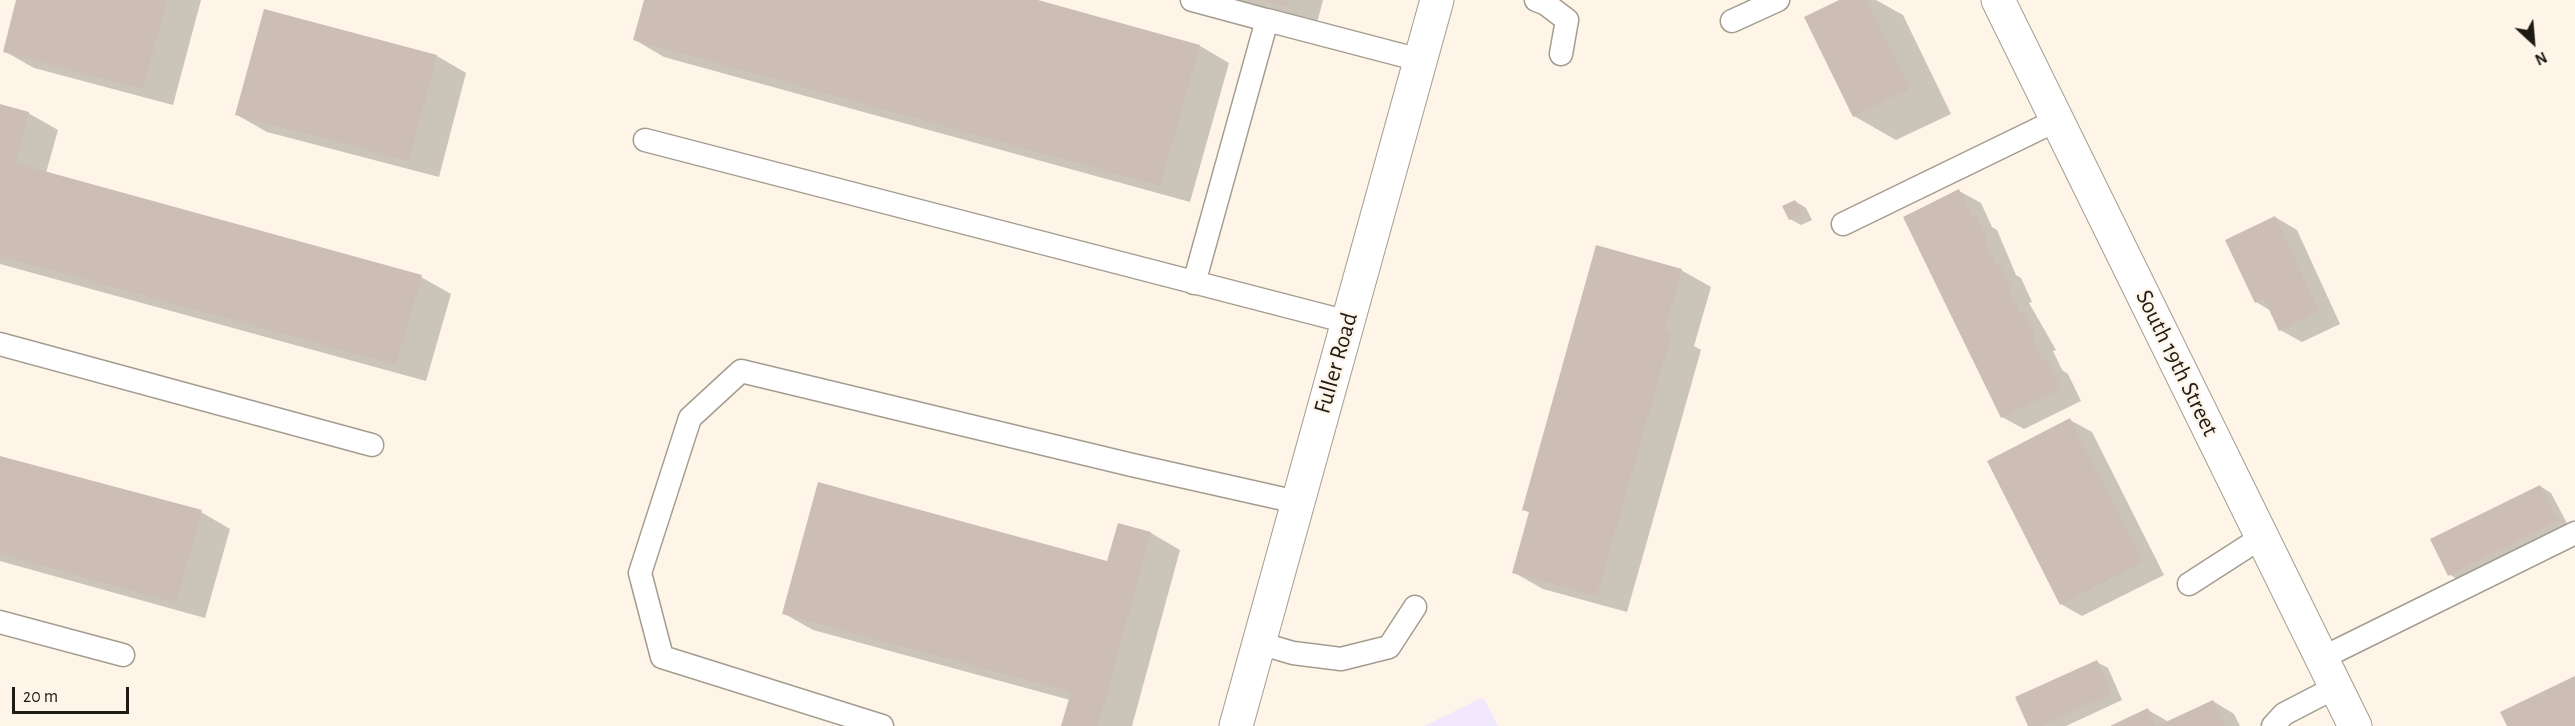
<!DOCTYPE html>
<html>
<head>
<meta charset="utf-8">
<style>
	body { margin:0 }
	#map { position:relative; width:2575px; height:726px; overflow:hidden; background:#fef5e8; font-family:"Alegreya Sans",sans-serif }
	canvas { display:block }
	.north { position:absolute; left:2503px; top:12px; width:60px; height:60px; -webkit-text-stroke:4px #fef5e8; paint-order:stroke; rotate:154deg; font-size:16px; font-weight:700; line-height:24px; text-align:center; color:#1e1b16 }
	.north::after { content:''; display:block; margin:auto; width:21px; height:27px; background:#1e1b16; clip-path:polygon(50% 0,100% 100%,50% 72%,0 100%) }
	.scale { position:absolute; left:12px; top:687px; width:117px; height:27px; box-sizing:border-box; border:3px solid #1e1b16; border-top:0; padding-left:8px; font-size:18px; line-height:21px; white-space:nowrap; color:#1e1b16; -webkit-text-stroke:4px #fef5e8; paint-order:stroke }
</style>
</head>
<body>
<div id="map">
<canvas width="2575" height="726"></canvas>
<div class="north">N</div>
<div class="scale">20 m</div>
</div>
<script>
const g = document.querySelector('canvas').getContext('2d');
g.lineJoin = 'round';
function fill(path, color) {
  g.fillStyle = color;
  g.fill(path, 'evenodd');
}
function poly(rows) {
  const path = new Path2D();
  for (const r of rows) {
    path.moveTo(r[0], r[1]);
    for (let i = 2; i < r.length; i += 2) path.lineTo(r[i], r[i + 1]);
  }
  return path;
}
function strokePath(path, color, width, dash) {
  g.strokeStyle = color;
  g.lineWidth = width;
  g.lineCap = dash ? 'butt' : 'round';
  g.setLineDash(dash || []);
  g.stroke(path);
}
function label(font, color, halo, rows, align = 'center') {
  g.font = font + ' "Alegreya Sans",sans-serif';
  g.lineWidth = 4.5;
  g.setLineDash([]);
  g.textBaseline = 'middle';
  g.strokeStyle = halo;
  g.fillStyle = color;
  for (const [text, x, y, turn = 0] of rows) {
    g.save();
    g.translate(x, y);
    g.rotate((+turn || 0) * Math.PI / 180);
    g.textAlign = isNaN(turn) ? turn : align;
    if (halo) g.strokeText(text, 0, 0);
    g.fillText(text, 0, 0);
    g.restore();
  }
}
const commercial = poly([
	[1483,697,1498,726,1424,726]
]);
const shadow = poly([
	[18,0,201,0,173,105,34,68,4,51],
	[646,0,1032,0,1200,46,1229,63,1190,202,664,57,635,40],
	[1230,0,1323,0,1317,23],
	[1842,0,1876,0,1903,15,1951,114,1896,140,1854,116],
	[437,56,466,73,439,177,267,132,237,115],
	[0,105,28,113,58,130,46,173,421,277,451,294,426,381,0,264],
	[1959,191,1981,203,1992,227,1997,230,2016,275,2021,278,2032,302,2029,303,2056,350,2053,351,2062,370,2068,374,2081,401,2024,429,2002,417],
	[1795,201,1806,208,1812,220,1801,225,1790,219],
	[2275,217,2297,230,2340,324,2302,342,2280,330,2271,311,2256,302],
	[1681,270,1711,287,1694,346,1701,350,1627,612,1543,589,1513,572,1530,513,1524,509],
	[2070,420,2092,432,2164,575,2082,616,2061,604],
	[0,457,201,512,230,529,205,618,0,561],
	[2540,486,2551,493,2569,527,2460,581,2449,574],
	[1119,525,1151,533,1180,550,1132,726,1063,726,1070,700,813,630,783,613,1108,563],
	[2097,662,2108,668,2122,700,2066,726,2030,726],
	[2213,701,2234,714,2240,726,2114,726,2148,710,2169,722]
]);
const building = poly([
	[16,0,167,0,143,89,3,52],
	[644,0,1038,0,1200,45,1160,186,633,40],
	[1264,0,1289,0,1287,7],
	[1839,0,1866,0,1910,89,1853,117,1804,17],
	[264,9,437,55,409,161,235,115],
	[0,104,29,112,15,163,422,275,396,365,0,256],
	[1959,189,1973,217,1976,216,1988,241,1985,243,1996,265,1999,264,2012,290,2009,291,2020,313,2023,312,2036,337,2032,339,2043,361,2047,360,2061,389,2001,418,1903,217],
	[1795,200,1802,214,1789,220,1782,206],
	[2275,216,2319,311,2279,331,2264,299,2255,303,2225,240],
	[1596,245,1682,269,1665,330,1672,332,1597,596,1512,573,1529,512,1522,510],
	[2070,418,2143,562,2060,605,1987,461],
	[0,456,202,510,176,603,0,554],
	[818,482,1107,561,1118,523,1151,532,1098,726,1061,726,1071,692,782,614],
	[2540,485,2559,521,2448,576,2430,539],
	[2097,660,2112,694,2042,726,2028,726,2015,697],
	[2575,676,2575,726,2507,726,2500,712],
	[2213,700,2225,726,2157,726],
	[2148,708,2156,726,2110,726]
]);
const service = poly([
	[1192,0,1270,21],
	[1536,0,1546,4,1567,20,1561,54],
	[1732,21,1778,0],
	[645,140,1348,322],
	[1843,224,2057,120],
	[1194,283,1267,20,1420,60],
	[0,344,372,445],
	[2189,584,2262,537],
	[0,622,123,655],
	[1259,643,1293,653,1341,659,1389,647,1415,607],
	[2322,658,2575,533],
	[882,726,662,657,640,573,690,418,741,371,1132,465,1297,502],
	[2273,726,2284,714,2336,687]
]);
const minor = poly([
	[1998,0,2355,726]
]);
const tertiary = poly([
	[1236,726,1437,0]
]);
const streetNames = [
	["Fuller Road",1336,363,-74],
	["South 19th Street",2177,363,64]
];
fill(commercial, '#f1e8fd');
fill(shadow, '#0003');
fill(building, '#ccbeb5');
strokePath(service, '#a49c90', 25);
strokePath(minor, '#a49c90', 35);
strokePath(tertiary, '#a49c90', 35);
strokePath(service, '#fff', 22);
strokePath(minor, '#fff', 33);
strokePath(tertiary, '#fff', 33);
label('24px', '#1e1b16', '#fef5e8', streetNames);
</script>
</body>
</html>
